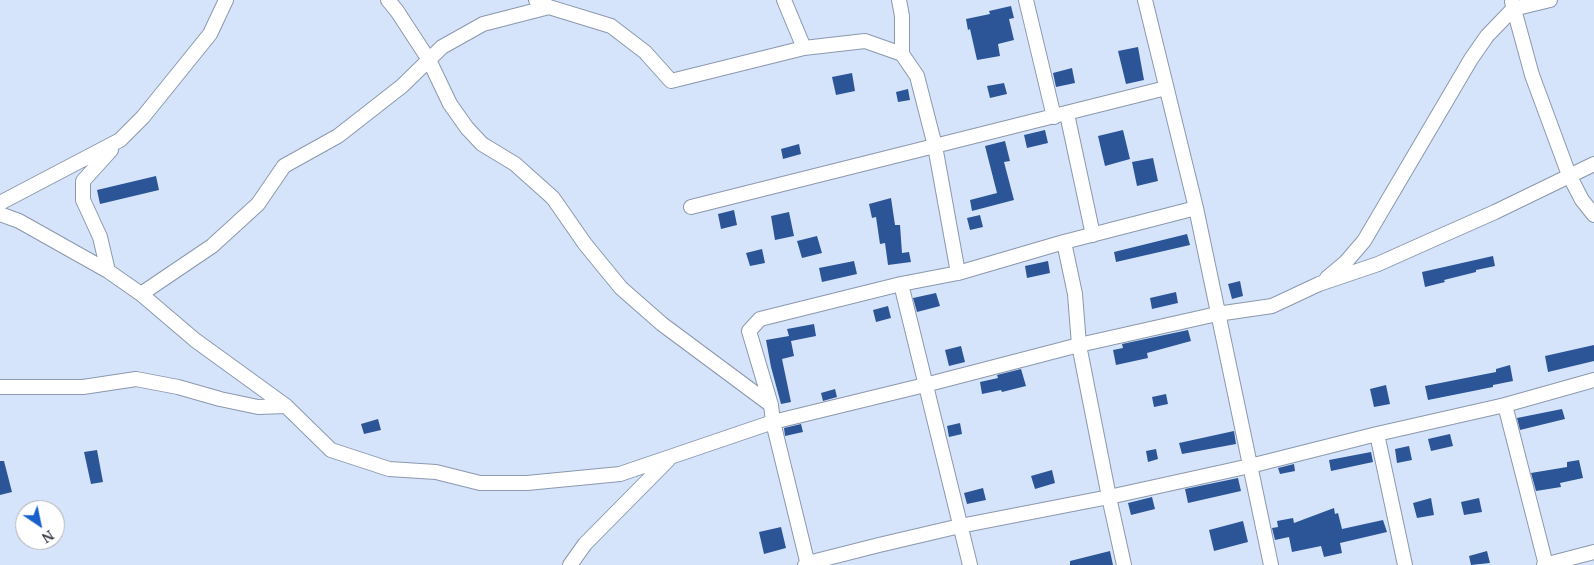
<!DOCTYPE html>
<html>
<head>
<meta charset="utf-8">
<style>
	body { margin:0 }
	#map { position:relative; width:1594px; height:565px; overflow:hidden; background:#d6e4fb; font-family:"Noto Serif",serif }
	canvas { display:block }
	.north { position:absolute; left:15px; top:500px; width:50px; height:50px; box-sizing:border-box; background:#fff; border:1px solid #afb1b5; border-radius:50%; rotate:146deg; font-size:14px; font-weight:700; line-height:20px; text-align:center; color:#363c45 }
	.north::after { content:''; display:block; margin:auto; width:18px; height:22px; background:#175fca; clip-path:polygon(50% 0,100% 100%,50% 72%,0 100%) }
</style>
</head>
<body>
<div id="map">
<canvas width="1594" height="565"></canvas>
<div class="north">N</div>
</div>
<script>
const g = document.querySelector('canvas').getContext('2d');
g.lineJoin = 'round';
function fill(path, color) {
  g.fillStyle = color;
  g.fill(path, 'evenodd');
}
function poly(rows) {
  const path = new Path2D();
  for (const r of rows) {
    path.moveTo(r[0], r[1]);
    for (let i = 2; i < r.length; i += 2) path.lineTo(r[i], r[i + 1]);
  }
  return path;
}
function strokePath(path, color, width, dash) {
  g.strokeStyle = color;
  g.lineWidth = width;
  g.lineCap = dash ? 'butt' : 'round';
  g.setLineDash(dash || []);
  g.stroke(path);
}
const building = poly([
	[1011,6,1014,18,1009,19,1014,40,998,44,1000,56,977,60,970,29,968,30,966,19,990,14,989,11],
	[1138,47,1144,80,1126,84,1118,51],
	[1072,68,1075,83,1056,87,1053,73],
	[852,73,855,91,836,95,832,77],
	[1004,83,1007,94,990,98,987,86],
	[908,89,910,100,898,102,896,92],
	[1045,130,1048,143,1027,148,1024,135],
	[1123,130,1130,159,1105,166,1098,136],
	[1005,141,1010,161,1004,162,1014,200,972,211,970,200,997,193,985,146],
	[799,144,801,154,783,159,781,149],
	[1153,158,1158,181,1137,186,1132,162],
	[156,176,159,190,100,204,97,190],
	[891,198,895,225,900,225,902,253,909,252,911,262,888,265,885,243,880,244,876,217,872,218,869,204],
	[734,210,737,225,721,229,718,214],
	[789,212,794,236,775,240,771,216],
	[980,215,983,227,970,230,967,218],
	[1187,234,1190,245,1116,262,1114,252],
	[817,236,822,253,802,258,797,241],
	[762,249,765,263,750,266,746,253],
	[1493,256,1495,266,1476,270,1476,272,1444,280,1445,282,1425,287,1422,272],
	[854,261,857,274,822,282,819,268],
	[1048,261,1050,273,1027,278,1025,266],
	[1240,281,1243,296,1232,299,1228,284],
	[1176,292,1178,303,1152,309,1150,298],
	[936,293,940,306,917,312,913,298],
	[888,306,891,318,876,322,873,310],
	[814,324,816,336,791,341,794,356,782,359,791,402,781,404,771,367,766,340,789,336,787,329],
	[1188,330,1191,341,1147,353,1148,358,1116,365,1113,350,1123,348,1122,344],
	[1594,345,1594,361,1548,372,1545,356],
	[961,346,965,362,949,366,945,350],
	[1510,365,1513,381,1493,385,1493,387,1428,400,1425,386,1496,372,1496,369],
	[1021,369,1026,386,1002,392,1001,390,982,394,980,382,998,378,997,375],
	[1386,385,1390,404,1374,407,1370,389],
	[835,389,837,397,823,401,821,393],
	[1166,394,1168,404,1154,407,1152,397],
	[1562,409,1565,419,1520,430,1517,418],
	[378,419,381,430,364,434,361,424],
	[960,423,962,434,949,437,947,426],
	[801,424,803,432,785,436,784,428],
	[1234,431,1236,444,1182,454,1179,443],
	[1450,434,1453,446,1431,451,1428,439],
	[1409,446,1412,460,1397,463,1395,449],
	[1156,449,1158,459,1148,462,1146,451],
	[97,450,103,482,91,484,84,452],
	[1371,452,1373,462,1331,471,1329,460],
	[1579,460,1583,478,1560,483,1561,487,1536,491,1531,473,1567,467,1567,462],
	[0,461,4,461,12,492,0,495],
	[1294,464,1295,471,1280,474,1278,468],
	[1052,470,1055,483,1035,489,1031,476],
	[1238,478,1241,491,1188,503,1185,489],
	[983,488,986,500,967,504,964,493],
	[1152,497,1155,509,1131,515,1128,503],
	[1431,498,1434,515,1417,518,1413,503],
	[1479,498,1482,512,1464,515,1461,502],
	[1334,508,1335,514,1338,513,1342,529,1383,520,1387,532,1340,543,1342,553,1324,557,1321,546,1292,552,1289,537,1275,540,1272,528,1278,527,1277,521,1293,518,1294,523],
	[1243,521,1248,542,1214,551,1209,530],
	[781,527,786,548,764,554,759,532],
	[1110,551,1113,565,1070,565,1070,561],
	[1487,551,1490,563,1471,565,1469,556]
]);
const minor = poly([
	[388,0,397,11,429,60,450,104,467,128,482,144,515,164,553,198,585,244,621,288,662,324,771,405],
	[536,0,549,7,611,26,645,52,671,81,804,48,865,41,902,54],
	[784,0,804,48],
	[899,0,902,16,902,54,917,76,935,146,958,273],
	[1026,0,1054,117],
	[1145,0,1196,208,1271,565],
	[1512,2,1532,75,1569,175,1582,200,1594,215],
	[1067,114,1093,235],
	[0,203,120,140,143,117,210,34,226,0],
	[691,207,1166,88],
	[0,214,19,221,108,271,141,294,195,340,286,406,331,450,389,469,436,472,480,483,527,483,620,474,773,422,925,385,1079,345,1217,314,1272,306,1319,284,1378,264,1434,239,1495,212,1594,164],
	[1064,242,1075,294,1079,345,1109,497,1124,565],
	[108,271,100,237,83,200,83,181,111,150],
	[1327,278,1345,263,1364,241,1471,59,1487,36,1513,9,1550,0],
	[901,284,970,565],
	[141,294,212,246,258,204,284,166,338,136,402,86,442,47,483,24,549,7],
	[0,387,83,387,136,379,178,387,220,399,258,407,286,406],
	[1505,405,1546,565],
	[1377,434,1405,565],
	[570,565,585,544,668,460],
	[805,565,808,563,879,545,960,526,1109,497,1250,466,1377,434,1505,405,1594,380],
	[808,565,773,422,771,405,749,331,760,319,901,284,958,273,1064,242,1196,208],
	[1544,565,1594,552]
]);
fill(building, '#2b5597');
strokePath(minor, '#8b98ad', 16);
strokePath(minor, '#fff', 14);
</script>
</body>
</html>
